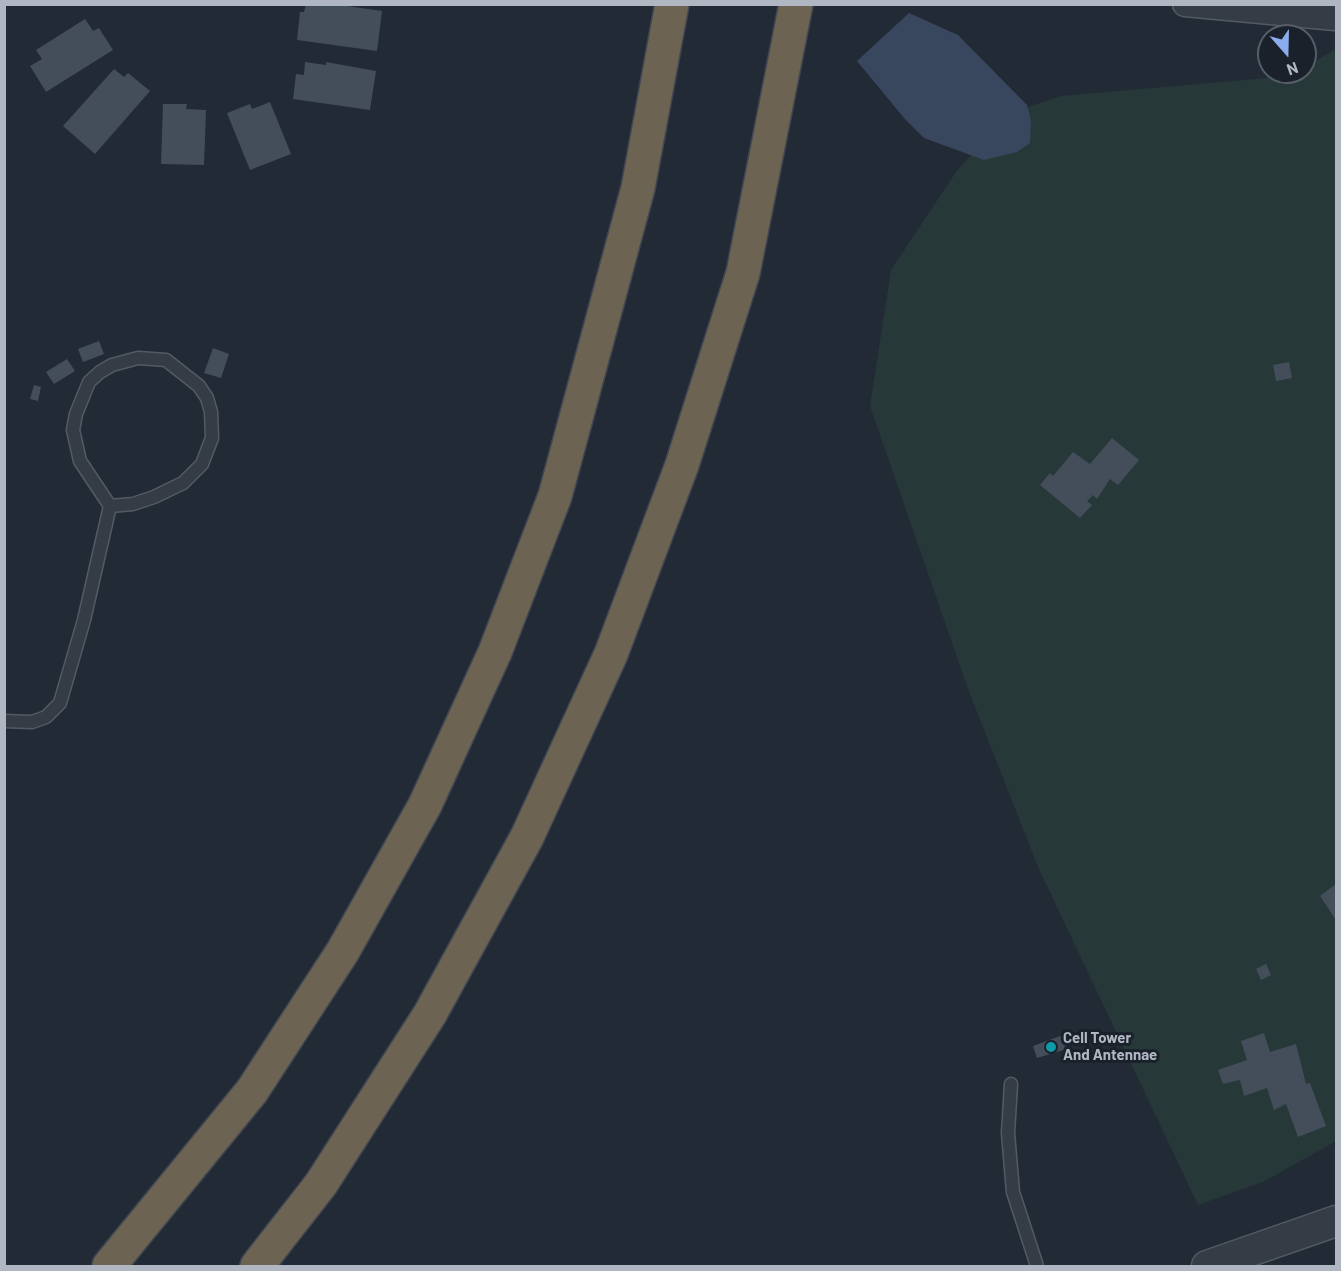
<!DOCTYPE html>
<html>
<head>
<meta charset="utf-8">
<style>
	body { margin:0 }
	#map { position:relative; width:1341px; height:1271px; overflow:hidden; background:#222a36; font-family:Barlow,sans-serif }
	canvas { display:block }
	.frame { position:absolute; inset:0; border:6px solid #b0b7c3; pointer-events:none }
	.north { position:absolute; left:1257px; top:24px; width:60px; height:60px; box-sizing:border-box; background:#1b212b; border:2px solid #575d68; border-radius:50%; rotate:160deg; font-size:16px; font-weight:700; line-height:24px; text-align:center; color:#b0b7c3 }
	.north::after { content:''; display:block; margin:auto; width:21px; height:27px; background:#8baded; clip-path:polygon(50% 0,100% 100%,50% 72%,0 100%) }
</style>
</head>
<body>
<div id="map">
<canvas width="1341" height="1271"></canvas>
<div class="frame"></div>
<div class="north">N</div>
</div>
<script>
const g = document.querySelector('canvas').getContext('2d');
g.lineJoin = 'round';
function fill(path, color) {
  g.fillStyle = color;
  g.fill(path, 'evenodd');
}
function poly(rows) {
  const path = new Path2D();
  for (const r of rows) {
    path.moveTo(r[0], r[1]);
    for (let i = 2; i < r.length; i += 2) path.lineTo(r[i], r[i + 1]);
  }
  return path;
}
function strokePath(path, color, width, dash) {
  g.strokeStyle = color;
  g.lineWidth = width;
  g.lineCap = dash ? 'butt' : 'round';
  g.setLineDash(dash || []);
  g.stroke(path);
}
function label(font, color, halo, rows, align = 'center') {
  g.font = font + ' Barlow,sans-serif';
  g.lineWidth = 6;
  g.setLineDash([]);
  g.textBaseline = 'middle';
  g.strokeStyle = halo;
  g.fillStyle = color;
  for (const [text, x, y, turn = 0] of rows) {
    g.save();
    g.translate(x, y);
    g.rotate((+turn || 0) * Math.PI / 180);
    g.textAlign = isNaN(turn) ? turn : align;
    if (halo) g.strokeText(text, 0, 0);
    g.fillText(text, 0, 0);
    g.restore();
  }
}
const green = poly([
	[1336,49,1336,1141,1265,1181,1198,1205,1038,867,968,689,870,406,891,270,956,172,1008,114,1061,96,1290,76,1305,72,1305,67]
]);
const water = poly([
	[909,13,958,35,1027,105,1031,121,1030,143,1017,152,984,160,924,138,904,118,857,61]
]);
const building = poly([
	[306,4,333,4,382,11,377,51,297,40,300,12,304,12],
	[85,19,93,31,99,28,113,50,46,92,30,66,42,59,36,50],
	[305,62,326,65,326,62,376,71,370,110,293,99,296,74,304,75],
	[114,69,124,77,128,73,150,91,95,154,63,126],
	[270,102,291,154,250,170,227,113,250,104,252,109],
	[163,104,187,104,186,109,206,110,204,165,161,164],
	[99,341,104,354,83,362,78,349],
	[213,348,229,354,221,378,204,373],
	[67,359,75,371,54,384,46,372],
	[1289,362,1292,378,1276,381,1273,365],
	[34,385,41,387,38,401,30,399],
	[1112,438,1139,460,1118,485,1110,479,1097,499,1093,495,1087,501,1092,505,1080,518,1040,485,1050,473,1053,476,1073,452,1090,464],
	[1336,884,1336,920,1320,896],
	[1266,964,1271,975,1261,980,1256,969],
	[1264,1033,1270,1052,1296,1044,1306,1084,1310,1083,1326,1126,1298,1137,1286,1104,1274,1110,1267,1088,1244,1096,1240,1080,1223,1084,1218,1070,1247,1060,1241,1041],
	[1063,1035,1070,1048,1037,1058,1033,1046]
]);
const service = poly([
	[138,358,166,360,199,386,207,398,211,412,212,438,202,464,183,483,154,497,133,504,110,506,80,461,73,430,76,414,89,382,100,372,112,365,138,358],
	[4,721,32,722,46,717,60,703,84,620,110,506],
	[1011,1084,1008,1133,1013,1192,1037,1266]
]);
const minor = poly([
	[1185,4,1335,18]
]);
const tertiary = poly([
	[1207,1266,1336,1221]
]);
const motorway = poly([
	[109,1266,252,1091,343,951,425,805,495,652,555,496,638,188,672,4],
	[257,1266,321,1184,430,1014,527,837,611,654,682,465,743,273,796,4]
]);
const markers = [
	[1051,1047,6,"#0f9aa8"]
];
const poiNames = [
	["Cell Tower",1063,1038],
	["And Antennae",1063,1055]
];
fill(green, '#273839');
fill(water, '#39475e');
fill(building, '#444d5a');
strokePath(service, '#535a64', 15);
strokePath(minor, '#535a64', 27);
strokePath(tertiary, '#535a64', 33);
strokePath(motorway, '#404751', 36);
strokePath(service, '#363c46', 12);
strokePath(minor, '#363c46', 24);
strokePath(tertiary, '#363c46', 30);
strokePath(motorway, '#6c6353', 33);
for (const [x, y, r, color] of markers) {
  const dot = new Path2D();
  dot.arc(x, y, r, 0, 2 * Math.PI);
  g.fillStyle = color;
  g.fill(dot);
  strokePath(dot, '#1b212b', 2);
}
label('bold 15px', '#b0b7c3', '#1b212b', poiNames, 'left');
</script>
</body>
</html>
